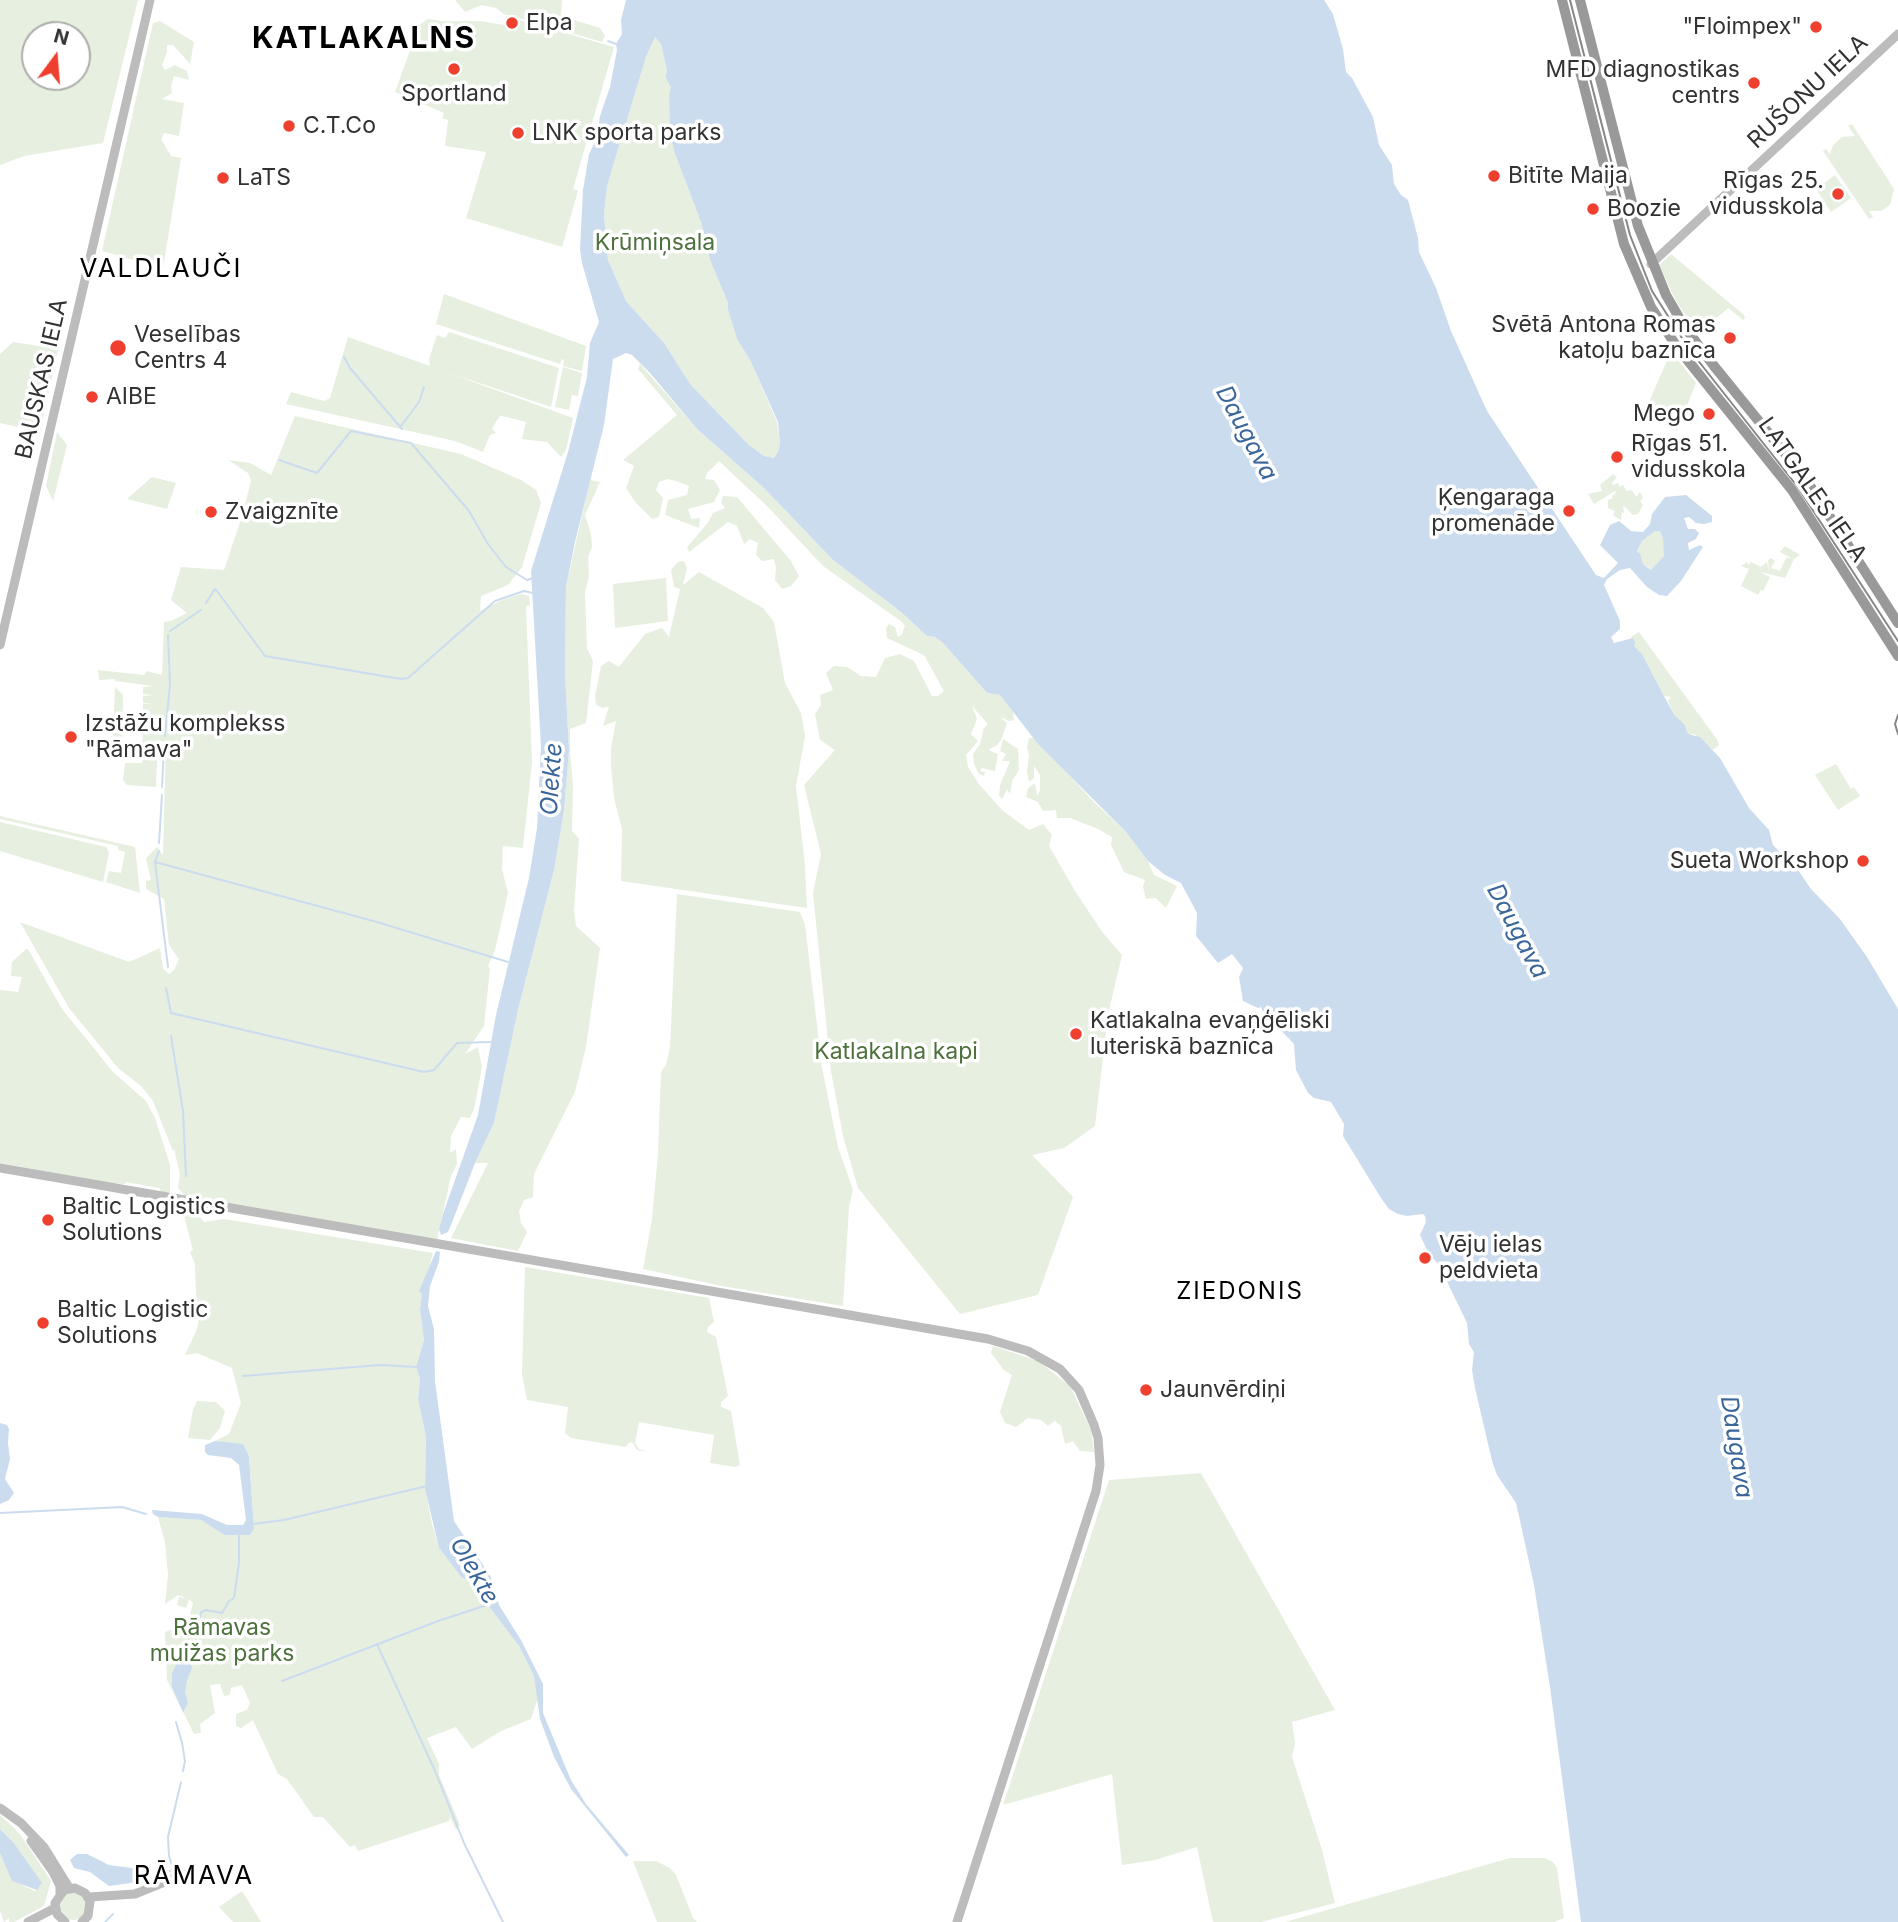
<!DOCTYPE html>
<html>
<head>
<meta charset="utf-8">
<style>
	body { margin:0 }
	#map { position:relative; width:1898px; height:1922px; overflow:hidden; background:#fff; font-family:Inter,sans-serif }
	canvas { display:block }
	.north { position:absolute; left:21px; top:21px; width:70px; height:70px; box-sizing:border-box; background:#fff; border:2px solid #adadad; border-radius:50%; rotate:16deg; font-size:19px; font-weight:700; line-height:28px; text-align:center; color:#323232 }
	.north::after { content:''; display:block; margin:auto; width:24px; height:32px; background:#ee3f2f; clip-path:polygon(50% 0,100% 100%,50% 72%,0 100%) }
</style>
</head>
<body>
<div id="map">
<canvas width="1898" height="1922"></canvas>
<div class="north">N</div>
</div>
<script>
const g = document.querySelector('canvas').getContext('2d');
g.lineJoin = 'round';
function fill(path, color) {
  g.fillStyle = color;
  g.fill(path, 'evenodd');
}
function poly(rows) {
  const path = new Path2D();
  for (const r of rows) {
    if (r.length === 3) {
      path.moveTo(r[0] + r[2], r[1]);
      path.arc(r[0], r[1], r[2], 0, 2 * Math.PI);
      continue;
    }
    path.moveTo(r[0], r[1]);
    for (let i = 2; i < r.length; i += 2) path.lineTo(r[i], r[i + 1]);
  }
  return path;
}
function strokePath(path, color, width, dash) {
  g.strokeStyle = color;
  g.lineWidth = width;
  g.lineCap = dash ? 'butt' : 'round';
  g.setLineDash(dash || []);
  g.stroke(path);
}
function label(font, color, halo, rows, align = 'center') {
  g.font = font + ' Inter,sans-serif';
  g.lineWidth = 7;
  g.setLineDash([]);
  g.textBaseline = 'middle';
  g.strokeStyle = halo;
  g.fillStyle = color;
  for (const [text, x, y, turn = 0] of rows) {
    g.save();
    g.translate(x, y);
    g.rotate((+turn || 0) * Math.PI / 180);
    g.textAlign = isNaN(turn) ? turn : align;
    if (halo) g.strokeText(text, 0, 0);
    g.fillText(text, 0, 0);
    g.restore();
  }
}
const green = poly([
	[0,0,138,0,103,143,24,156,0,165],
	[35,35,77,35,77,77,35,77],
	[455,0,562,0,561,16,600,28,605,36,602,42,504,14,496,8,481,5,465,12],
	[506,16,614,47,573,189,578,191,562,247,466,218,486,152,445,146,448,120,442,118,444,113,395,92,419,25,428,19,442,21,481,21,503,25],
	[160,21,194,42,190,64,173,45,167,45,167,52,162,65,165,70,175,65,187,71,189,80,174,76,171,86,172,93,162,99,184,103,179,136,164,133,161,139,171,156,181,158,163,268,102,251,153,23],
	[655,37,661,44,667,71,665,77,672,87,669,95,670,134,675,154,701,222,710,260,728,303,728,310,737,339,750,360,777,422,780,443,778,452,774,458,764,456,749,445,691,385,664,343,626,301,608,260,604,215,607,186,646,57],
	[1852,124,1894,189,1890,205,1881,211,1869,211,1873,217,1869,219,1823,151,1826,149,1830,154,1833,145,1842,137,1855,136,1848,126],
	[1835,175,1851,198,1831,212,1816,189],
	[1671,254,1744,315,1745,318,1743,320,1728,308,1698,334,1676,301,1659,265],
	[444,294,586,346,582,371,563,366,564,360,562,359,560,364,436,324],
	[449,332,559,368,551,407,446,372,573,418,566,450,561,457,547,442,522,439,526,422,507,417,500,416,497,420,492,429,496,433,490,435,483,452,455,441,286,404,291,392,324,401,330,398,348,337,430,366,429,359,437,335,445,338],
	[13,342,58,349,40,432,0,423,0,354],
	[1673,354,1696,383,1677,431,1647,416,1645,412,1661,410,1645,411,1669,356],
	[640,364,697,429,764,488,833,560,901,612,927,636,935,637,943,643,987,693,1000,695,1013,712,1014,720,1009,721,1000,717,1007,723,1001,740,996,746,989,749,990,751,998,754,995,771,982,768,980,771,985,772,984,776,979,774,974,764,973,754,980,744,984,728,988,724,972,706,977,719,971,734,978,741,966,755,968,767,978,783,1002,810,1029,830,1043,824,1052,835,1049,846,1075,891,1103,933,1122,955,1108,1015,1095,1126,1064,1148,1032,1155,1073,1197,1038,1295,960,1314,858,1188,843,1136,831,1071,813,893,821,854,804,785,835,750,820,740,815,714,821,705,820,695,833,690,826,673,834,666,847,667,861,676,876,677,885,658,900,654,914,661,932,696,938,696,944,691,924,655,887,638,886,628,889,624,895,627,898,637,902,634,905,626,902,622,823,566,768,507,719,461,707,473,705,479,714,480,720,490,714,502,688,509,691,519,700,518,699,528,665,515,668,500,687,495,689,486,676,481,667,479,659,482,656,490,663,498,659,517,652,519,636,503,626,488,634,466,623,460,677,415,638,369],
	[563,367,582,373,578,396,572,395,569,410,555,407],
	[295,416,461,454,521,480,536,490,541,503,522,567,508,585,481,596,480,611,502,600,521,594,529,596,530,605,526,606,532,762,523,848,503,846,502,869,508,893,495,950,488,966,490,969,484,1026,465,1054,478,1047,482,1067,474,1109,470,1118,461,1117,451,1136,450,1153,456,1149,457,1164,451,1176,437,1240,186,1197,178,1188,180,1174,174,1149,173,1151,153,1101,141,1086,118,1068,69,1008,20,922,129,962,160,948,163,969,169,974,174,970,179,959,169,945,164,899,146,889,146,881,151,880,146,858,157,847,163,855,166,743,158,740,158,735,156,787,127,785,123,780,125,763,142,763,143,731,152,731,143,729,143,722,153,722,143,720,143,713,153,713,143,712,143,704,153,704,143,703,143,696,153,695,143,694,143,687,153,686,115,681,115,679,99,680,98,670,144,675,147,671,162,675,164,622,171,621,187,613,171,600,181,567,224,570,242,516,251,481,248,473,228,460,250,463,271,475],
	[57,432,67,445,53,501,46,486],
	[1613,474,1617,477,1612,483,1613,485,1618,483,1620,487,1623,485,1627,491,1632,490,1636,497,1640,492,1643,498,1640,501,1643,505,1638,514,1633,515,1623,505,1624,513,1622,512,1621,520,1613,515,1615,511,1608,508,1608,500,1613,498,1612,496,1616,493,1615,491,1594,504,1588,494,1602,491,1600,485],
	[152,477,176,483,167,509,127,499],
	[590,480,600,482,585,515,591,534,592,547,588,557,589,576,585,593,587,648,593,661,586,723,570,729,570,753,573,785,572,831,579,839,574,911,576,926,600,948,586,1047,575,1092,534,1174,533,1197,524,1200,519,1211,521,1223,527,1232,518,1251,451,1238,488,1163,475,1163,494,1123,518,1010,554,870,564,811,569,750,565,674,566,587],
	[723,496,737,497,791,561,799,576,791,586,782,589,775,580,776,567,774,559,762,561,756,555,758,543,750,539,744,544,737,526,728,522,689,552,687,547,707,524,713,513,725,508,721,503],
	[1655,531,1660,531,1664,542,1664,556,1652,570,1643,564,1637,552,1642,541],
	[1785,546,1800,555,1794,559,1785,578,1760,572,1770,577,1763,591,1761,590,1758,595,1741,586,1749,569,1741,566,1747,562,1748,565,1751,562,1761,567,1767,562,1769,573,1768,560,1771,558,1775,561,1771,568,1780,571,1786,558,1791,558,1780,552],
	[684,561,687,568,683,585,699,572,763,608,774,622,785,683,801,713,805,736,796,786,805,866,807,908,621,881,622,829,614,798,611,765,611,748,616,721,603,726,609,706,603,708,596,705,595,696,601,666,609,661,619,667,645,634,662,628,669,637,680,589,674,587,671,570,678,562],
	[666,578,668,621,615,628,613,584],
	[1639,632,1718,741,1719,745,1713,750,1694,734,1688,735,1675,716,1668,701,1671,697,1664,696,1642,654,1633,646,1631,637],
	[115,687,123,695,122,751,118,760,112,757],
	[1029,738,1034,738,1095,803,1126,832,1148,861,1154,875,1177,886,1166,908,1156,898,1146,899,1143,887,1145,880,1124,872,1111,845,1112,837,1098,829,1070,818,1057,818,1056,810,1043,811,1038,802,1026,797,1028,788,1035,783,1037,796,1040,791,1040,775,1034,766,1034,778,1029,782,1027,771,1029,755,1027,747],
	[1003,739,1018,749,1019,770,1012,781,1010,794,1007,789,1002,799,999,796,1000,785,1010,761,1002,761,1006,754,1000,751],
	[1836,764,1851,789,1854,787,1860,796,1838,810,1815,775],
	[0,816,135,847,140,893,106,882,109,871,121,873,125,852,118,850,118,846,0,819],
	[0,822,106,847,109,852,103,882,0,851],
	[677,894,800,912,805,925,819,1042,818,1048,838,1147,853,1190,849,1207,843,1306,722,1286,643,1269,652,1219,658,1154,661,1072,666,1065,670,1048],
	[26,949,28,949,62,1009,113,1072,146,1101,155,1118,170,1165,170,1192,162,1193,159,1188,126,1182,125,1184,108,1183,0,1163,0,990,18,992,22,977,11,976,12,962],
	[194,1209,204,1222,224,1219,433,1253,422,1294,420,1309,424,1340,416,1367,420,1379,418,1399,426,1437,425,1489,432,1524,439,1548,461,1577,478,1585,490,1608,519,1646,534,1676,538,1698,531,1719,501,1731,472,1749,456,1727,427,1738,439,1764,439,1775,460,1825,456,1830,450,1817,449,1821,358,1851,355,1845,350,1847,323,1817,314,1817,287,1779,278,1774,253,1720,241,1728,236,1726,236,1714,247,1710,250,1703,242,1685,231,1688,230,1695,224,1696,220,1684,210,1685,215,1713,200,1724,201,1733,194,1734,167,1680,165,1632,181,1626,190,1615,193,1603,189,1599,186,1608,177,1605,179,1597,188,1599,178,1595,165,1604,168,1575,165,1542,158,1517,201,1520,224,1535,250,1535,254,1529,249,1455,222,1442,215,1441,229,1434,241,1403,232,1368,197,1353,185,1355,197,1329,200,1313,196,1294,195,1264,190,1252,193,1250,183,1212],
	[525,1267,709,1298,714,1322,708,1327,707,1332,716,1337,728,1396,721,1402,721,1407,731,1411,740,1465,735,1467,710,1463,714,1435,639,1422,635,1443,639,1449,648,1452,637,1450,633,1443,630,1442,625,1447,571,1438,565,1433,568,1407,527,1400,522,1374],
	[993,1346,1038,1361,1070,1386,1091,1430,1094,1452,1080,1451,1073,1441,1065,1444,1061,1426,1055,1421,1048,1426,1041,1420,1028,1418,1016,1427,1005,1423,1000,1412,1012,1375,1004,1370,991,1353],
	[197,1401,216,1402,225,1411,220,1428,210,1440,188,1438,193,1410],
	[1201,1473,1335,1710,1292,1722,1295,1743,1292,1757,1322,1850,1335,1903,1261,1922,1213,1922,1197,1847,1155,1860,1122,1865,1112,1774,1003,1805,1109,1480],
	[0,1815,20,1834,51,1881,44,1906,14,1922,9,1922,9,1918,4,1922,0,1911,0,1853,13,1881,35,1891,41,1885,13,1842,0,1829],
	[1510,1858,1545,1858,1553,1862,1557,1868,1564,1918,1554,1922,1285,1922],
	[633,1861,656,1861,670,1868,676,1875,693,1918,697,1922,657,1922],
	[242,1891,261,1922,233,1922,219,1907],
	[73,1906,14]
]);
const water = poly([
	[626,0,1324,0,1333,14,1343,49,1346,72,1352,78,1373,117,1379,145,1392,165,1394,184,1401,195,1408,200,1418,238,1419,252,1436,288,1451,331,1487,411,1596,575,1604,578,1618,563,1600,545,1610,525,1619,521,1631,531,1643,532,1650,524,1652,514,1665,497,1686,495,1712,516,1712,522,1704,524,1696,523,1689,517,1684,518,1688,529,1695,529,1699,533,1696,539,1688,543,1689,550,1700,545,1703,547,1681,581,1667,596,1659,595,1647,587,1630,568,1620,570,1607,579,1604,585,1620,621,1620,629,1611,637,1614,643,1633,638,1635,643,1634,646,1642,654,1664,696,1675,716,1684,724,1688,734,1700,737,1720,758,1749,808,1769,830,1773,845,1785,857,1791,860,1811,889,1840,919,1867,957,1898,1009,1898,1922,1581,1922,1550,1687,1534,1585,1519,1516,1516,1503,1497,1475,1492,1461,1475,1388,1472,1370,1474,1352,1469,1344,1467,1323,1439,1265,1429,1254,1420,1235,1426,1222,1425,1216,1423,1214,1407,1216,1398,1214,1389,1209,1381,1198,1343,1136,1344,1124,1331,1102,1314,1098,1308,1093,1296,1070,1294,1044,1274,1023,1266,1020,1261,1007,1258,1008,1243,1001,1239,977,1243,968,1232,954,1218,963,1196,936,1197,913,1181,883,1165,875,1148,861,1126,832,1038,744,1000,695,987,693,943,643,935,637,927,636,901,612,833,560,764,488,697,429,650,373,632,355,626,353,613,359,604,425,575,542,566,587,565,674,569,750,564,811,554,870,518,1010,494,1123,475,1163,451,1225,448,1232,441,1235,439,1229,444,1211,478,1115,496,1015,529,878,537,828,541,747,531,571,568,452,587,377,590,343,599,322,582,263,580,250,583,190,589,154,596,140,600,116,610,87,617,50,616,44,622,34,621,20],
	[655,37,661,44,667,71,665,77,671,87,669,95,670,134,675,154,701,222,710,260,728,303,728,310,737,339,750,360,778,422,780,443,778,452,774,458,764,456,749,445,691,385,664,343,626,301,608,260,604,215,607,186,646,57],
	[1655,531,1660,531,1663,539,1664,556,1651,570,1643,564,1640,554,1637,551,1642,541],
	[436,1251,440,1252,439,1262,430,1286,428,1306,434,1329,435,1381,454,1521,491,1577,499,1605,521,1640,543,1684,543,1713,571,1780,586,1804,629,1855,626,1857,571,1789,554,1757,540,1719,534,1676,519,1646,490,1608,479,1585,461,1577,439,1548,425,1489,426,1437,418,1399,420,1379,416,1367,424,1340,420,1309,422,1294,419,1291],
	[0,1423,7,1425,9,1429,8,1443,10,1459,5,1479,14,1493,9,1500,0,1504],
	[215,1441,243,1444,249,1456,254,1529,250,1535,224,1535,201,1520,158,1517,153,1514,152,1510,202,1514,227,1525,243,1525,246,1520,239,1465,231,1458,208,1455,205,1452,205,1445],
	[184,1659,190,1660,192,1668,187,1680,185,1692,188,1703,183,1712,172,1687,172,1674,177,1662],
	[0,1829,13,1842,42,1883,37,1890,12,1881,0,1853],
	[77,1854,87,1854,109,1865,139,1869,149,1874,152,1880,109,1886,90,1872,74,1868,70,1860]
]);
const stream = poly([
	[608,41,616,44],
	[344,357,350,368,402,429],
	[401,426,419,402,424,387],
	[279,460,317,473,351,431,411,443,469,511,488,544,506,567,527,580,533,578],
	[206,603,215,589,217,591,265,656,401,679,408,678,495,601,524,591,533,593],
	[170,631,201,610],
	[165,736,170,684,168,635],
	[162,787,164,748],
	[159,843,162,795],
	[159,851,155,862,168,967],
	[155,862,377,922,508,962],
	[166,988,171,1013,424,1072,434,1070,457,1043,491,1042],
	[171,1036,183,1111,186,1176],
	[243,1376,380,1365,417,1367],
	[0,1513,122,1507,146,1514],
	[253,1524,284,1520,427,1486],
	[377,1644,435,1771,464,1843,503,1922],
	[190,1660,192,1655,190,1649,196,1643,196,1625,200,1618,201,1612,206,1610,222,1613,229,1601,234,1598,239,1563,239,1535],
	[282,1681,438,1621,487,1605],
	[176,1722,182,1743,185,1761,183,1771],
	[152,1880,157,1880,173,1869,169,1856,168,1837,181,1782],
	[105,1922,113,1914]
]);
const secondary = poly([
	[1651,264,1898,34],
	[0,645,150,0],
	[0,1168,988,1339,1028,1351,1060,1369,1079,1390,1094,1425,1098,1438,1100,1465,1096,1491,957,1922],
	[0,1808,21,1823,44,1847,70,1889],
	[31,1841,53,1872,60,1886,60,1894],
	[89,1897,135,1894,184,1874],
	[28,1922,55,1908],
	[65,1922,57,1914,55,1903,64,1890,75,1888,85,1893,90,1901,88,1916,82,1922]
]);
const highway = poly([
	[1562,0,1624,244,1651,307,1677,347,1792,490,1898,656],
	[1580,0,1638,226,1666,295,1684,326,1714,366,1805,478,1898,623]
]);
const tram = poly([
	[1570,0,1630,235,1652,291,1689,349,1797,486,1898,641],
	[1898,715,1895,724,1898,734]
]);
const markers = [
	[512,23,7,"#ee3f2f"],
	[1816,27,7,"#ee3f2f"],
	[454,69,7,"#ee3f2f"],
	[1754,83,7,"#ee3f2f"],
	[289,126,7,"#ee3f2f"],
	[518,133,7,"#ee3f2f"],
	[1494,176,7,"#ee3f2f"],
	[223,178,7,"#ee3f2f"],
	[1838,194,7,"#ee3f2f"],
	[1593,209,7,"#ee3f2f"],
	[1730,338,7,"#ee3f2f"],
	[118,348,9,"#ee3f2f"],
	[92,397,7,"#ee3f2f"],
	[1709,414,7,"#ee3f2f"],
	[1617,457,7,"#ee3f2f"],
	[1569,511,7,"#ee3f2f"],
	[211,512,7,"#ee3f2f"],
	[71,737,7,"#ee3f2f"],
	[1863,861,7,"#ee3f2f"],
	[1076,1034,7,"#ee3f2f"],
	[48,1220,7,"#ee3f2f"],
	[1425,1258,7,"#ee3f2f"],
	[43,1323,7,"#ee3f2f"],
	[1146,1390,7,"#ee3f2f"]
];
const poiNames = [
	["Elpa",526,23],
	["\"Floimpex\"",1802,27,"right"],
	["MFD diagnostikas",1740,70,"right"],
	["centrs",1740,96,"right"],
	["Sportland",454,94,"center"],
	["C.T.Co",303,126],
	["LNK sporta parks",532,133],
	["Bitīte Maija",1508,176],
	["LaTS",237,178],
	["Rīgas 25.",1824,181,"right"],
	["vidusskola",1824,207,"right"],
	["Boozie",1607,209],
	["Svētā Antona Romas",1716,325,"right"],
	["katoļu baznīca",1716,351,"right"],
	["Veselības",134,335],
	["Centrs 4",134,361],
	["AIBE",106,397],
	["Mego",1695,414,"right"],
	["Rīgas 51.",1631,444],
	["vidusskola",1631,470],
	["Ķengaraga",1555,498,"right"],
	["promenāde",1555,524,"right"],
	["Zvaigznīte",225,512],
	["Izstāžu komplekss",85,724],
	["\"Rāmava\"",85,750],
	["Sueta Workshop",1849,861,"right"],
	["Katlakalna evaņģēliski",1090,1021],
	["luteriskā baznīca",1090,1047],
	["Baltic Logistics",62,1207],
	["Solutions",62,1233],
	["Vēju ielas",1439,1245],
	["peldvieta",1439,1271],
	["Baltic Logistic",57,1310],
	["Solutions",57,1336],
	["Jaunvērdiņi",1160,1390]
];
const streetNames = [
	["RUŠONU IELA",1808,92,-43],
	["BAUSKAS IELA",42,379,-77],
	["LATGALES IELA",1812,490,55]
];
const parkNames = [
	["Krūmiņsala",655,243],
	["Katlakalna kapi",896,1052],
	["Rāmavas",222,1628],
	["muižas parks",222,1654]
];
const waterNames = [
	["Daugava",1246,433,62],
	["Olekte",552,779,-86],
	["Daugava",1517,931,62],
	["Daugava",1736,1447,81],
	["Olekte",474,1571,60]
];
const neighbourhoodNames = [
	["ZIEDONIS",1240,1292]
];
const quarterNames = [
	["VALDLAUČI",161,269],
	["RĀMAVA",194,1876]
];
const districtNames = [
	["KATLAKALNS",364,39]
];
fill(green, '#e6efe0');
fill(water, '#ccdcef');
strokePath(stream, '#ccdcef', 2);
strokePath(secondary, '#bcbcbc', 9);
strokePath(highway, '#999', 10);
strokePath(tram, '#878787', 2);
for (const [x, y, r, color] of markers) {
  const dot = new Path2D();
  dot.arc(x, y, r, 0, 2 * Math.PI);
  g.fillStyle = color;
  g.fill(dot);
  strokePath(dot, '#fff', 2.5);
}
label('23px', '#323232', '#fff', poiNames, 'left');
label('23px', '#323232', '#fff', streetNames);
label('23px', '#4d713c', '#fff', parkNames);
label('italic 24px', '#3a669a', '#fff', waterNames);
g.letterSpacing = '2px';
label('24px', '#000', '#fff', neighbourhoodNames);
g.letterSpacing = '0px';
g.letterSpacing = '2px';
label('26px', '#000', '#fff', quarterNames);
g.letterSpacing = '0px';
g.letterSpacing = '2px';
label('bold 30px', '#000', '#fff', districtNames);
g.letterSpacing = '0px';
</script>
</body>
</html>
